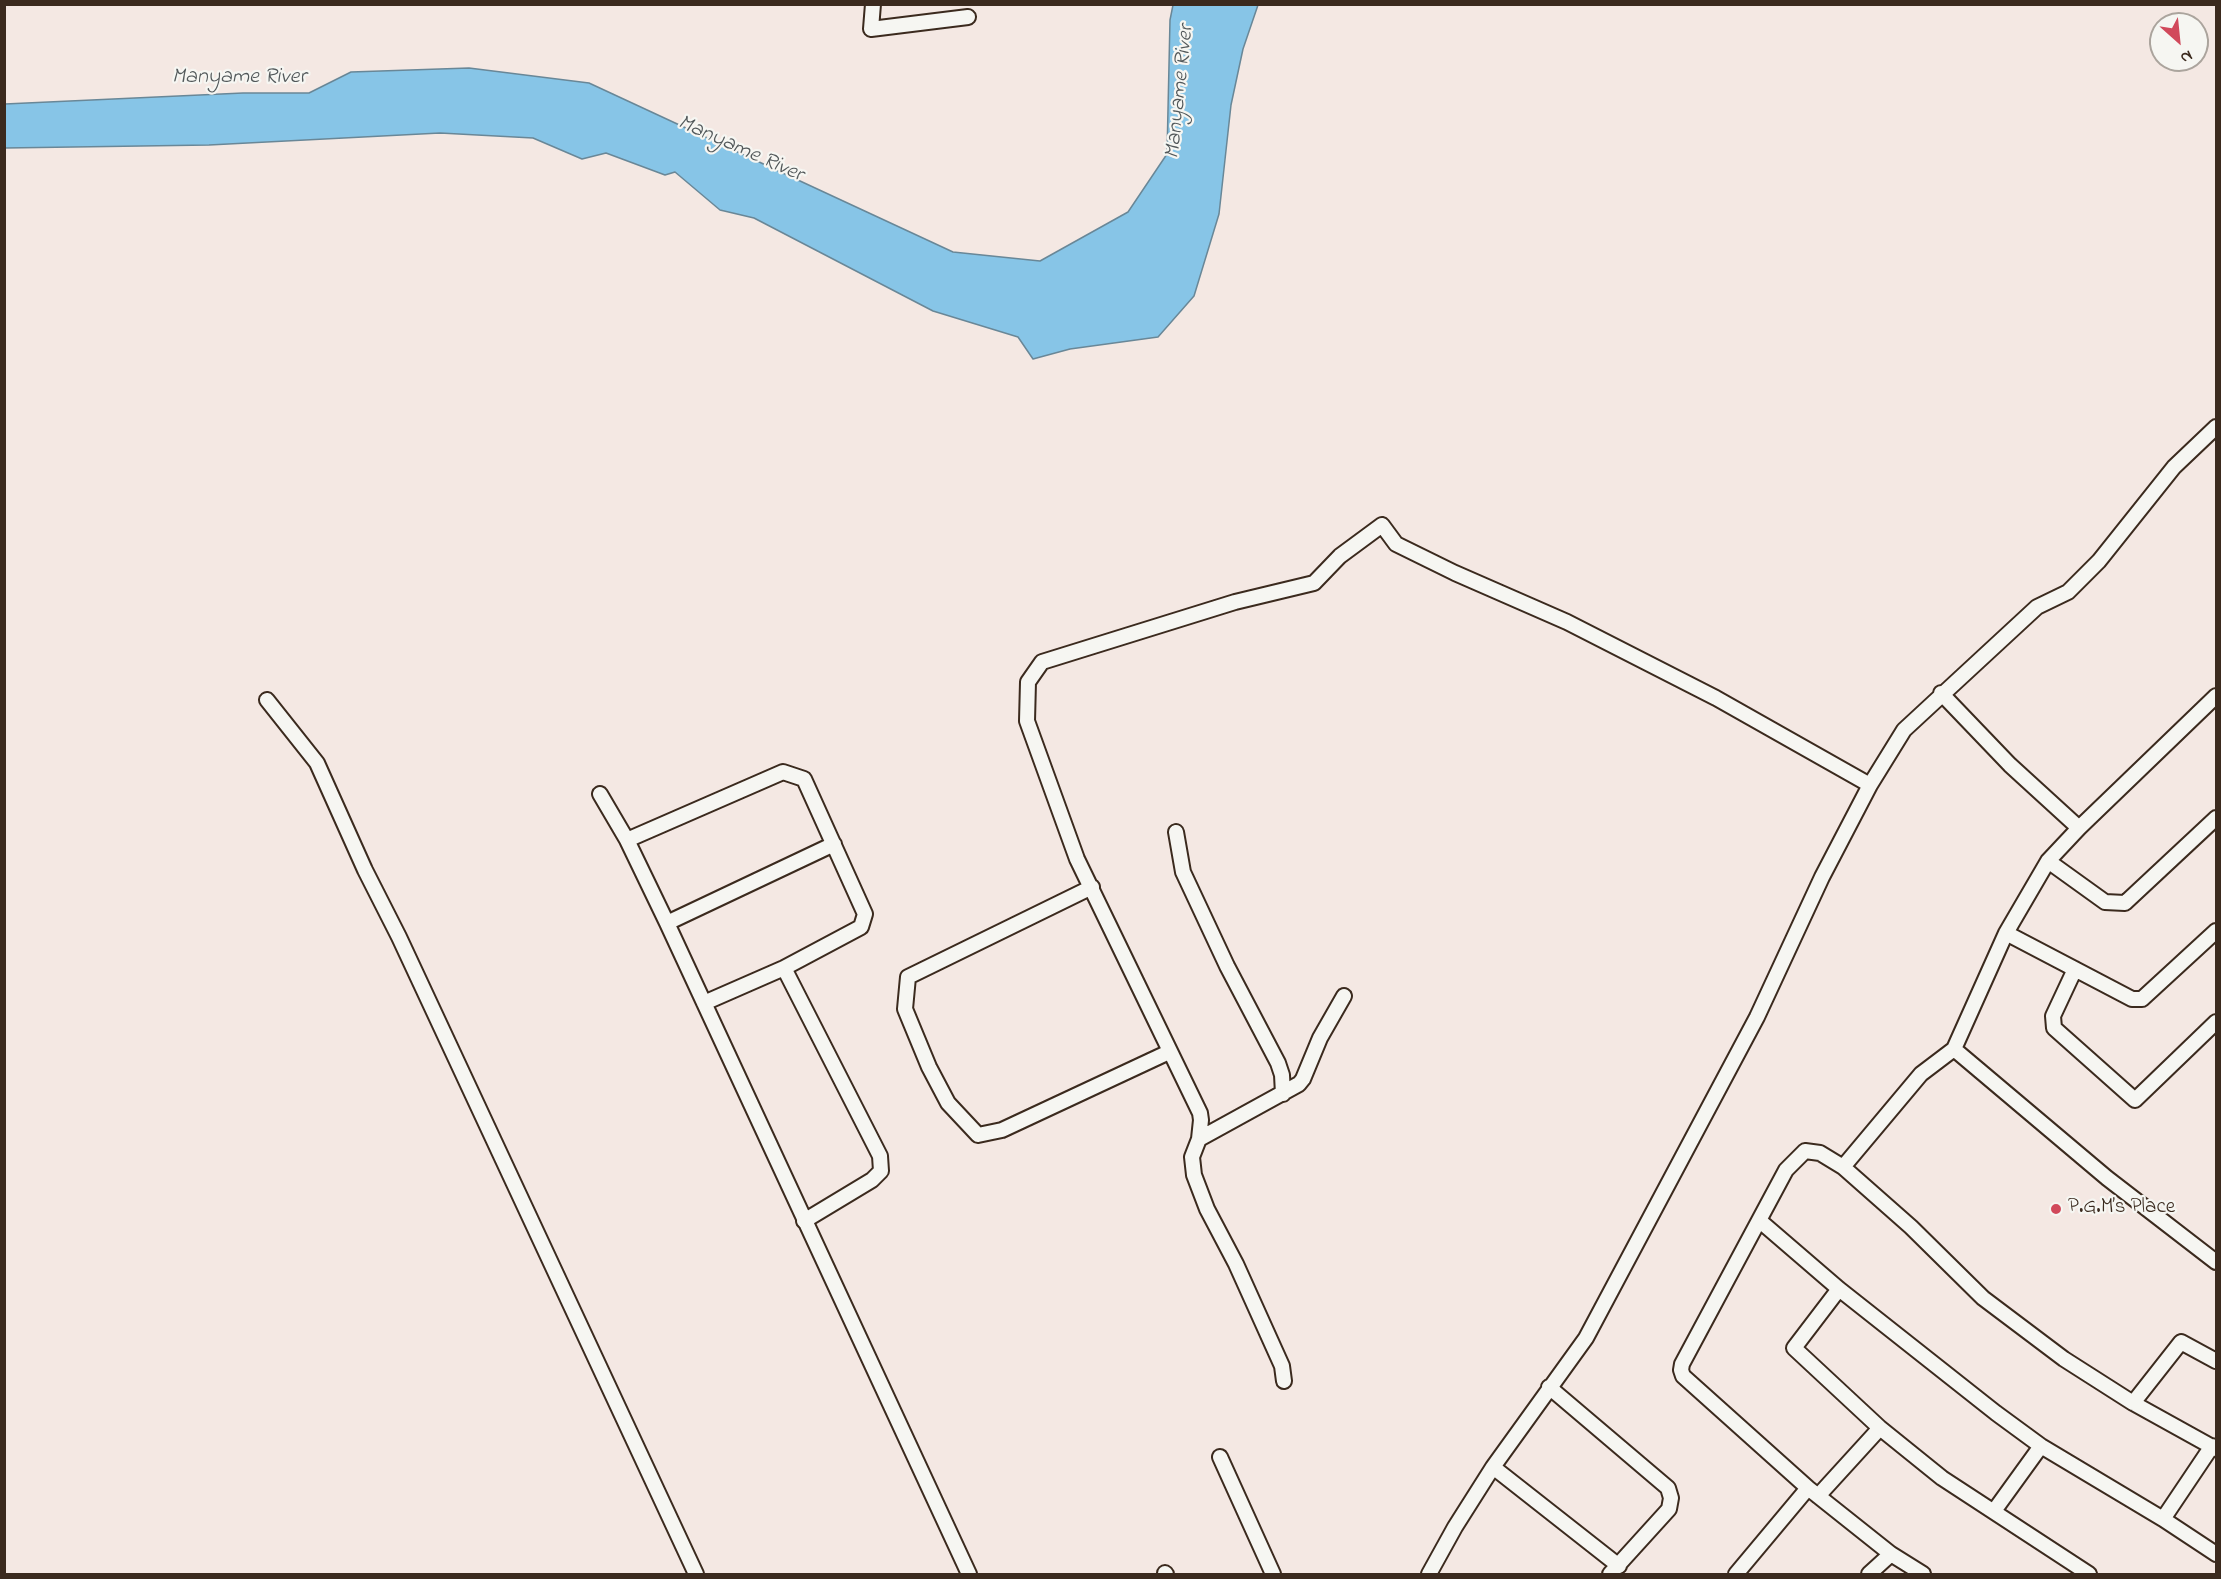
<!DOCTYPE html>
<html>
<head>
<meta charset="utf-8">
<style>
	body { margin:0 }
	#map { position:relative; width:2221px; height:1579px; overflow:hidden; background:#f4e8e3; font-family:"Indie Flower",sans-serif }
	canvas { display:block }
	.frame { position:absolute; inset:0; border:6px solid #3b2a1e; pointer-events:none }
	.north { position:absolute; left:2149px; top:12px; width:60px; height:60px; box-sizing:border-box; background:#f6f6f2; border:2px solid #aba49d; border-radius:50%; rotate:153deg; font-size:16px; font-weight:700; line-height:24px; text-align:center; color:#3b2a1e }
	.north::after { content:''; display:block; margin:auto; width:21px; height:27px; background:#d1495b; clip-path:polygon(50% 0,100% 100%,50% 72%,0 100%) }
</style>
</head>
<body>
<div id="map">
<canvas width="2221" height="1579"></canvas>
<div class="frame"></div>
<div class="north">N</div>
</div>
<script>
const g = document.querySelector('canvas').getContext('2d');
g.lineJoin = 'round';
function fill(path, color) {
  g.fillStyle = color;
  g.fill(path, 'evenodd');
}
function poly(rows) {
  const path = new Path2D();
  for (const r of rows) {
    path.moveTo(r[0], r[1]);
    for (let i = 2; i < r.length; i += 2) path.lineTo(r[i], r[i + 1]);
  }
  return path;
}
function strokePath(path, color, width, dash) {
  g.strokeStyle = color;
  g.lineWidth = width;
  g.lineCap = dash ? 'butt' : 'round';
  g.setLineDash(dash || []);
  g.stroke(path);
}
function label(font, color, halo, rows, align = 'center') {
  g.font = font + ' "Indie Flower",sans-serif';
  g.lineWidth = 4.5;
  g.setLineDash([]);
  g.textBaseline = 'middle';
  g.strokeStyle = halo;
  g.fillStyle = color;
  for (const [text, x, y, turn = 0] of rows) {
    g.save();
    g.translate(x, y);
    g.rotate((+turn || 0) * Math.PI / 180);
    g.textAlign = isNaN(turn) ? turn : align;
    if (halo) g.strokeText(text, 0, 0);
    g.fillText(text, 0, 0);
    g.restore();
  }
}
const water = poly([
	[1173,5,1258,5,1243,49,1231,105,1219,214,1194,296,1158,337,1070,349,1033,359,1018,337,933,311,754,218,720,210,675,172,665,175,606,153,582,159,533,138,440,133,209,145,5,148,5,104,243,93,309,93,351,72,469,68,589,83,953,252,1040,261,1128,212,1167,154,1170,20,1173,5]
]);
const minor = poly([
	[873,4,871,29,968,17],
	[1941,693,2010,765,2079,828],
	[267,700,317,763,365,870,399,937,696,1574],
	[600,794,627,840,667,923,969,1574],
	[1176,832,1183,872,1227,966,1278,1063,1282,1075,1283,1094],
	[627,840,783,772,804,779,865,914,861,927,784,968,704,1003],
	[2048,861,2105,902,2125,903,2216,818],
	[1092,887,908,977,905,1009,929,1067,948,1103,978,1135,1002,1130,1169,1052],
	[667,923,834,844],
	[2006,933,2132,999,2142,999,2216,931],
	[784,968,880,1156,881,1171,872,1180,804,1221],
	[2075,969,2053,1016,2054,1028,2135,1100,2216,1022],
	[1954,1049,2107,1178,2216,1262],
	[1199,1139,1299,1084,1303,1079,1320,1038,1344,996],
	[1843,1167,1921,1074,1954,1049,2006,933,2048,861,2079,828,2216,696],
	[1760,1221,1839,1289,1996,1413,2041,1446,2163,1519,2216,1554],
	[1839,1289,1794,1348,1880,1428,1942,1478,2089,1574],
	[1284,1381,1282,1366,1236,1264,1207,1209,1194,1175,1192,1157,1199,1139,1201,1120,1200,1113,1077,859,1027,721,1028,682,1042,662,1235,602,1314,583,1340,556,1382,525,1396,544,1455,573,1567,622,1716,698,1870,785],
	[1549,1387,1668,1488,1671,1498,1669,1509,1610,1574],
	[2133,1403,2181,1342,2216,1361],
	[1220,1457,1273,1574],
	[1493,1467,1619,1566],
	[1818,1496,1880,1428],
	[1994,1511,2041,1446],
	[2163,1519,2212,1446],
	[1165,1573,1166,1574],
	[1429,1574,1455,1527,1493,1467,1586,1338,1757,1017,1822,877,1870,785,1904,730,2037,607,2068,592,2099,561,2174,467,2216,427],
	[1736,1574,1808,1488],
	[1869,1574,1891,1554],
	[1923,1574,1891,1554,1808,1488,1683,1376,1681,1370,1682,1364,1786,1170,1805,1151,1820,1153,1843,1167,1911,1227,1983,1298,2064,1359,2133,1403,2216,1449]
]);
const markers = [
	[2056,1209,6,"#d1495b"]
];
const poiNames = [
	["P.G.M’s Place",2068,1209]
];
const waterNames = [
	["Manyame River",239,78],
	["Manyame River",1181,92,-84],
	["Manyame River",740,150,24]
];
fill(water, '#87c5e7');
strokePath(water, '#698797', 1.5);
strokePath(minor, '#3b2a1e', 18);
strokePath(minor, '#f6f6f2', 14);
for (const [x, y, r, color] of markers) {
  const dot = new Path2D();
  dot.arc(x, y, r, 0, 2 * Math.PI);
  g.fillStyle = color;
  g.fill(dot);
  strokePath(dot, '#f6f6f2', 2);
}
label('21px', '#3b2a1e', '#f6f6f2', poiNames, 'left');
label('italic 22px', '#52585a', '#f6f6f2', waterNames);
</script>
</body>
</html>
